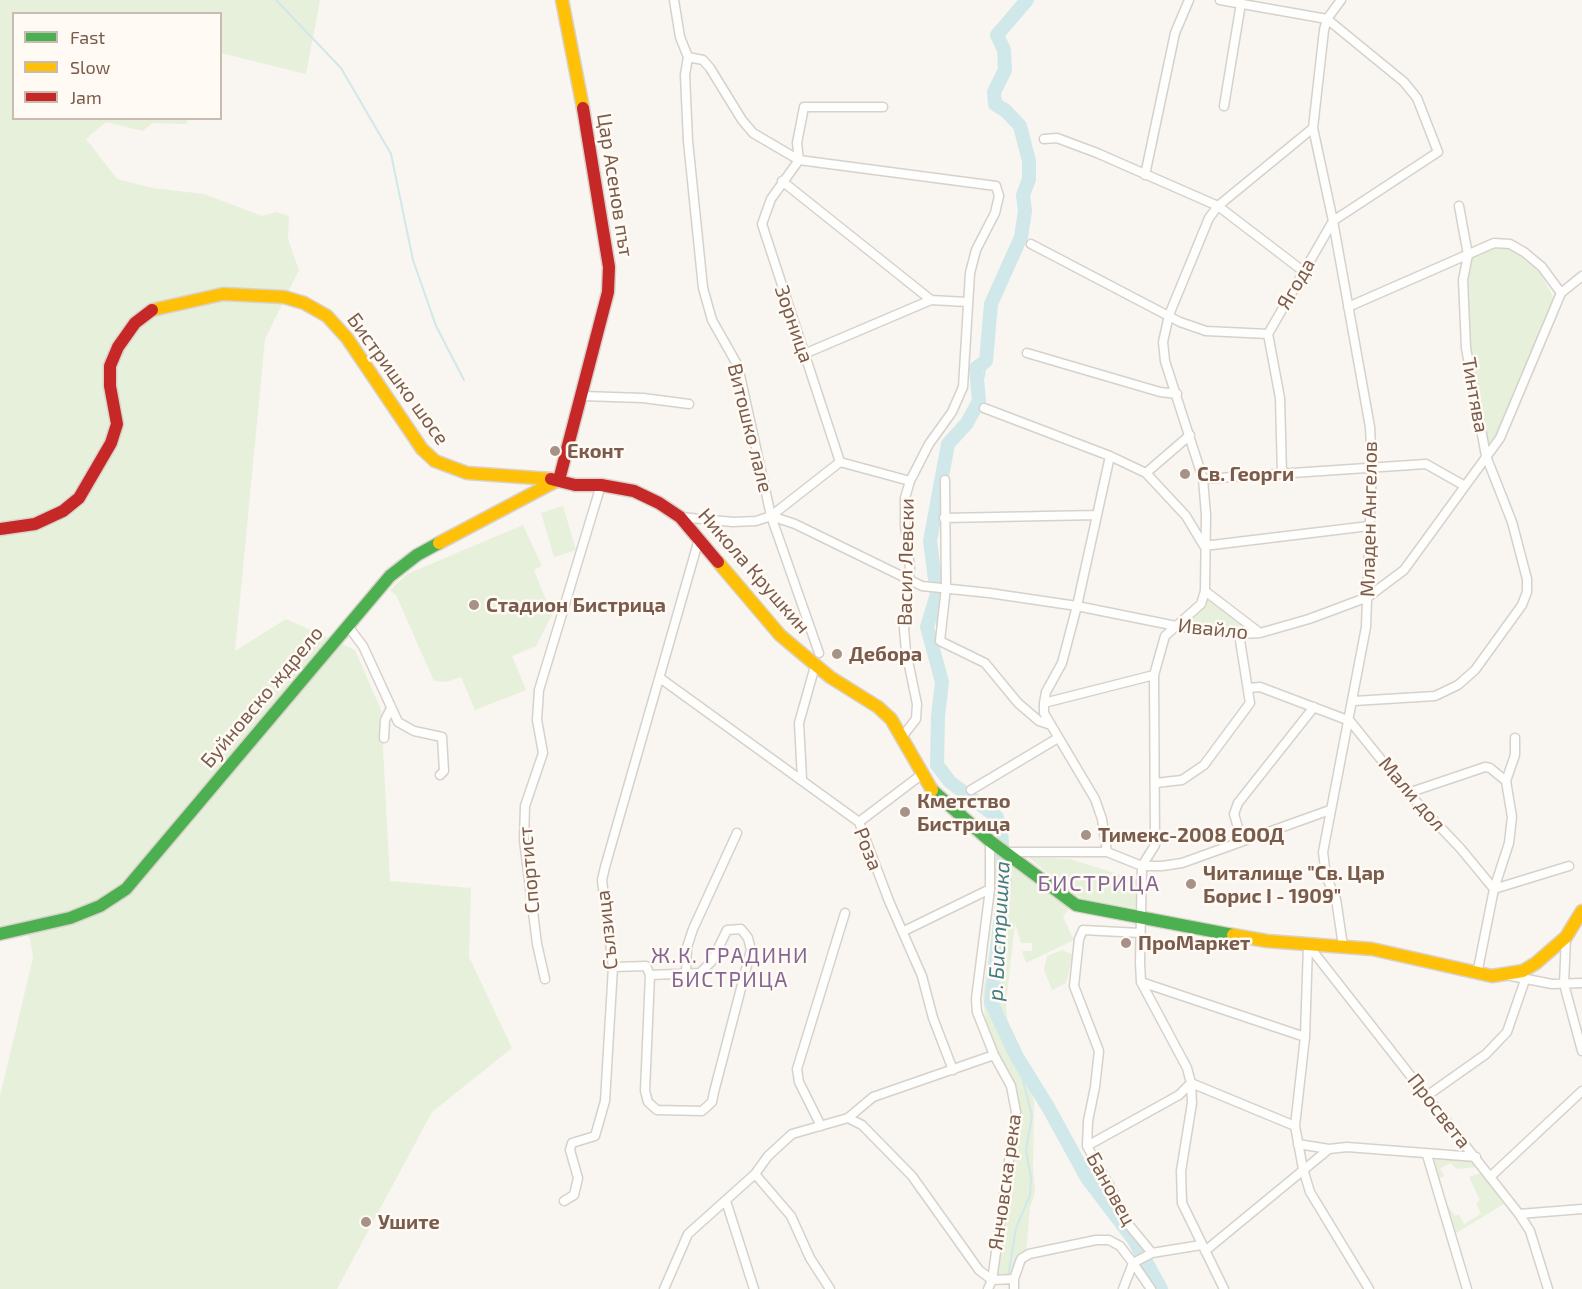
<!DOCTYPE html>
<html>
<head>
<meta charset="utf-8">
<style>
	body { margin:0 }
	#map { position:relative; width:1582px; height:1289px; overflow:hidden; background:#f9f5f0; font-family:"Exo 2",sans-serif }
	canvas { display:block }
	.legend { position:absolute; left:12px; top:12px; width:210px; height:108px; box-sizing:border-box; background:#fffaf3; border:2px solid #cabbb1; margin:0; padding:8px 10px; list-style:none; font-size:18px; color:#7a5c4d }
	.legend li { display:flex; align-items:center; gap:12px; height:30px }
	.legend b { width:30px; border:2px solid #cabbb1 }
</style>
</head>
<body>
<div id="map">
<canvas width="1582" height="1289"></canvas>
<ul class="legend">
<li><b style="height:8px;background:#4caf50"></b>Fast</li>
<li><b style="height:8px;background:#ffc107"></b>Slow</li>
<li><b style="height:8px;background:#c62828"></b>Jam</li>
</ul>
</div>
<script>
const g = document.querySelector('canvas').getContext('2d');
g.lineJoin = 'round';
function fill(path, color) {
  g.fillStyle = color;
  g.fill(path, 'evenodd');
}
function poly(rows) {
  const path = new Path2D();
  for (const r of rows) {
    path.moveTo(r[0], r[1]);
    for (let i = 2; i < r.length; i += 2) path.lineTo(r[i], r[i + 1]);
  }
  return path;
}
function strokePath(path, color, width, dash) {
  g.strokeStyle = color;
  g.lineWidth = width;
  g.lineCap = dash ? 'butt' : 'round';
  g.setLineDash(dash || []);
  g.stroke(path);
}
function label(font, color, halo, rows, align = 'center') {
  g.font = font + ' "Exo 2",sans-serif';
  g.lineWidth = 5;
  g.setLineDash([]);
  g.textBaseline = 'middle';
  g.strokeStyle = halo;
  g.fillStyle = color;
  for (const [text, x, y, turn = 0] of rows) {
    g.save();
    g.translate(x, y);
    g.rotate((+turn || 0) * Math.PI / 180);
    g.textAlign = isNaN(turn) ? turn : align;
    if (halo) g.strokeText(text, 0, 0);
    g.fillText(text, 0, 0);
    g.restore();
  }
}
const green = poly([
	[0,0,320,0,306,74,221,53,220,14,14,14,14,118,188,119,186,124,152,123,143,131,106,122,86,139,117,179,152,188,204,194,262,216,276,212,289,216,288,239,299,270,265,339,235,651,286,619,355,650,381,710,390,881,471,888,469,957,512,1048,432,1112,337,1289,0,1289,0,1096,33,958,30,938,10,924,0,928],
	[1494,247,1512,249,1540,273,1554,298,1495,440,1487,443,1470,346,1467,279,1472,257],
	[563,506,576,550,554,557,541,513],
	[523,525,542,566,534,570,552,615,536,646,512,656,526,690,475,710,461,677,446,682,434,681,396,595,390,590,407,574],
	[1205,591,1260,633,1176,626,1201,604],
	[993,849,1069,908,1063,917,1074,940,1026,963,1022,951,1032,951,1032,943,1021,943,1015,923,1006,1003,1007,1019,1034,1101,1033,1169,1035,1192,1030,1207,1026,1253,1012,1275,995,1275,1019,1098,986,1027,983,995,995,910],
	[1028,857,1070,859,1137,880,1136,908,1085,900,1068,890],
	[1062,950,1073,955,1066,983,1052,990,1044,970,1047,956],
	[1440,1159,1471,1159,1477,1167,1457,1169,1450,1163,1440,1169,1444,1176,1439,1178,1434,1164,1435,1160],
	[1481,1173,1504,1204,1456,1233,1448,1206,1455,1216,1459,1214,1464,1224,1481,1214,1476,1203,1480,1200,1469,1177]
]);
const stream = poly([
	[276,0,341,68,391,154,413,260,436,326,464,380],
	[976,383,984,377,986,361],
	[937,594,937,635],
	[936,656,936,641],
	[1008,1277,1016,1228,1030,1195,1031,1178,1026,1150,1032,1116,1017,1057]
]);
const river = poly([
	[1027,0,997,35,1004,50,1005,70,994,92,995,104,1006,111,1020,126,1029,161,1029,179,1023,195,1025,211,1021,237,991,304,986,361,976,368,979,401,967,423,948,444,930,541,937,594,927,627,942,682,938,716,937,765,950,782,997,817,1001,831,1005,881,991,1002,1017,1057,1048,1107,1087,1178,1134,1240,1161,1289]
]);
const street = poly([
	[674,0,680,37,688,57],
	[1220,0,1327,19,1404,82,1417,98,1438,152,1333,221,1268,334,1280,398,1282,474],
	[1341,0,1327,19,1324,30,1313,128,1333,221,1370,427,1372,466,1366,627,1323,852,1326,876,1336,899,1343,946],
	[688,57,703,60,710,68,742,120,753,133,799,160,996,186,999,196,995,213,976,250,970,273,963,387,952,412,929,444,910,481,905,498,905,525,910,568,904,629,906,651,917,704,916,719,902,737],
	[688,57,685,75,688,141,703,288,712,320,738,366,771,516,819,653],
	[1224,106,1241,3],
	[1044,139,1057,138,1097,153,1218,206,1303,271],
	[1145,175,1175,33,1189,0],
	[782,181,931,300],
	[1031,244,1180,322,1206,331,1268,334],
	[1348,307,1494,243,1510,244,1524,252,1542,267,1561,293],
	[1027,353,1160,392,1177,394],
	[804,354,931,300,967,302],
	[582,396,643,398,689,404],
	[984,408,1110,456,1146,473,1186,516,1204,546,1369,526],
	[840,462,762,224,771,199,799,160,797,143,804,107,883,107],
	[840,462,910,481],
	[1146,473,1190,435],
	[1203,479,1426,464,1465,486],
	[945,480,946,587,940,641,985,663,1018,703,1039,721,1051,725,1095,799,1102,819,1107,852],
	[771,516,840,462],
	[680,517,733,522,756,521,771,516,795,524,922,586,989,593,1077,606,1176,626,1239,634,1260,633,1309,619,1368,597,1404,570,1500,438,1561,293,1582,276],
	[944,518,1097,515],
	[1205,591,1260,633],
	[347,625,363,646,398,722,414,731,442,737,444,771,440,775],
	[660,678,859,822,889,901,922,976,933,1018,953,1070],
	[1248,688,1260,687,1350,721,1408,793,1461,849,1494,889,1569,866],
	[1354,701,1435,696,1458,685,1475,670,1522,605,1527,592,1527,579,1512,522,1486,456,1466,348,1463,280,1468,255,1459,206],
	[1044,703,1154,675],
	[1051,725,1044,713,1044,703,1046,692,1062,663,1077,606,1110,456],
	[384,738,385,720,390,710],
	[802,779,799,723,815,666],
	[1156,783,1182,780,1204,765,1250,703,1239,634],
	[971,790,1058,738],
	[1408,793,1485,767,1490,768,1506,781],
	[859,822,921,775],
	[1242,841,1234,814,1238,803,1314,707],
	[1006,852,1107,852,1142,866,1162,866,1182,863,1330,810],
	[904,931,990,889],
	[1140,933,1083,930,1079,939,1074,986,1099,1051,1095,1087,1088,1121,1087,1146,1113,1192,1124,1219,1152,1253],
	[1566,937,1564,984,1582,1051],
	[1308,945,1519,1214,1530,1231,1548,1289],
	[1308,945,1305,1037,1295,1126,1303,1169,1310,1192,1369,1289],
	[613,967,646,966,650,975,645,1091,648,1102,657,1110,702,1111,712,1102,714,1092,751,950,748,938,741,929,727,930,712,961,700,973,650,975],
	[686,974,687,947,693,929,737,833],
	[1477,974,1494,889,1509,843,1512,817,1506,781,1515,755,1515,738],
	[1506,975,1552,984,1582,983],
	[545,979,537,944,524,840,525,806,543,753,537,720,539,690,601,485],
	[1141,982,1305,1037],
	[1428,1095,1486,1054,1507,1032,1525,980],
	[848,1118,862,1125,912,1176,979,1270,992,1280,1014,1279,1021,1259,1029,1254,1096,1240,1109,1240,1120,1246,1133,1263,1152,1253,1201,1245],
	[821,1126,799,1082,797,1069,845,913],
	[1298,1144,1329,1149],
	[1087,1146,1179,1095,1191,1083,1295,1126],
	[1427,1155,1467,1289],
	[755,1174,791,1216,810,1258,830,1289],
	[1490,1177,1582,1091],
	[564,1201,574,1195,578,1178,570,1150,572,1143,595,1136,605,1101,613,967,602,880,605,867,699,539],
	[726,1201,754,1289],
	[1519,1214,1582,1209],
	[1205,1251,1329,1149,1347,1147,1476,1157],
	[1133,1263,1151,1289],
	[664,1289,688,1234,755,1174,768,1156,792,1134,848,1118,873,1097,994,1055],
	[988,1289,992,1280,1016,1112,1011,1086,994,1055,977,1012,976,999,990,889,990,841],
	[1014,1289,1014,1279],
	[1123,1289,1133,1263],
	[1224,1289,1182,1203,1181,1171,1192,1103,1191,1083,1187,1068,1141,982,1140,963,1142,866,1155,845,1154,675,1165,636,1201,604,1205,591,1206,515,1203,479,1165,361,1163,342,1169,315,1209,218,1218,206,1313,128]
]);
const fast = poly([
	[932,790,990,841,1076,905,1233,935],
	[0,934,70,918,100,906,126,889,390,576,417,555,439,543]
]);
const slow = poly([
	[562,0,583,108],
	[152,310,223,294,284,297,304,303,327,316,347,338,422,449,435,461,467,473,551,479],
	[439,543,558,480],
	[718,562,780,635,830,677,878,707,891,719,932,790],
	[1233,935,1267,941,1372,949,1492,976,1523,971,1536,963,1566,937,1582,911]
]);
const jam = poly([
	[551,479,575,485,601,485,634,491,659,503,680,517,718,562],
	[559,480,608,292,609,267,583,108],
	[0,529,35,524,63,511,79,498,111,443,117,424,110,386,110,366,118,347,135,323,152,310]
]);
const markers = [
	[555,451,6,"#a69286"],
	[1185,474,6,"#a69286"],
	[474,605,6,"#a69286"],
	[837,654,6,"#a69286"],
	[905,812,6,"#a69286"],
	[1086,835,6,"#a69286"],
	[1191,884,6,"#a69286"],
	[1126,943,6,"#a69286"],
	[366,1222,6,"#a69286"]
];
const streetNames = [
	["Цар Асенов път",615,185,81],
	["Ягода",1296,284,-60],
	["Зорница",794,324,71],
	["Бистришко шосе",398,379,54],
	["Тинтява",1475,395,80],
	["Витошко лале",750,428,76],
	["Младен Ангелов",1369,519,-89],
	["Васил Левски",906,562,-89],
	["Никола Крушкин",754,571,49],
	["Ивайло",1213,629,6],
	["Буйновско ждрело",262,697,-50],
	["Мали дол",1412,794,49],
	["Роза",868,849,68],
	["Спортист",529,870,-95],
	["Сълзица",607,930,-96],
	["Просвета",1439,1111,52],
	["Янчовска река",1005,1182,-82],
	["Бановец",1111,1189,61]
];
const poiNames = [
	["Еконт",567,451],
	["Св. Георги",1197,474],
	["Стадион Бистрица",486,605],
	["Дебора",849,654],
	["Кметство",917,801],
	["Бистрица",917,824],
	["Тимекс-2008 ЕООД",1098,835],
	["Читалище \"Св. Цар",1203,873],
	["Борис I - 1909\"",1203,896],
	["ПроМаркет",1138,943],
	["Ушите",378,1222]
];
const waterNames = [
	["р. Бистришка",999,931,-87]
];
const neighbourhoodNames = [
	["Ж.К. ГРАДИНИ",730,956],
	["БИСТРИЦА",730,980]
];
const quarterNames = [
	["БИСТРИЦА",1099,884]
];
fill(green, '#e7f0db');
strokePath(stream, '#d0e8ea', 2);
strokePath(river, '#d0e8ea', 14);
strokePath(street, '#d7d1cb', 11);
strokePath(fast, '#d9d2cb', 15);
strokePath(slow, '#d9d2cb', 15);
strokePath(jam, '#d9d2cb', 15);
strokePath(street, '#fefefd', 8);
strokePath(fast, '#4caf50', 12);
strokePath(slow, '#ffc107', 12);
strokePath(jam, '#c62828', 12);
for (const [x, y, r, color] of markers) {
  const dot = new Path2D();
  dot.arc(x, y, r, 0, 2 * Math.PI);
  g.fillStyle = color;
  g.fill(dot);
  strokePath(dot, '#fffaf3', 2);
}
label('20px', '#7a5c4d', '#fffaf3', streetNames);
label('bold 20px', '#7a5c4d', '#fffaf3', poiNames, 'left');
label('italic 21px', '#437c86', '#fffaf3', waterNames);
g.letterSpacing = '1.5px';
label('21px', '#846695', '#fffaf3', neighbourhoodNames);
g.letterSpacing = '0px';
g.letterSpacing = '1.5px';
label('22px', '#846695', '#fffaf3', quarterNames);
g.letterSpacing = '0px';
</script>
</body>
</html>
